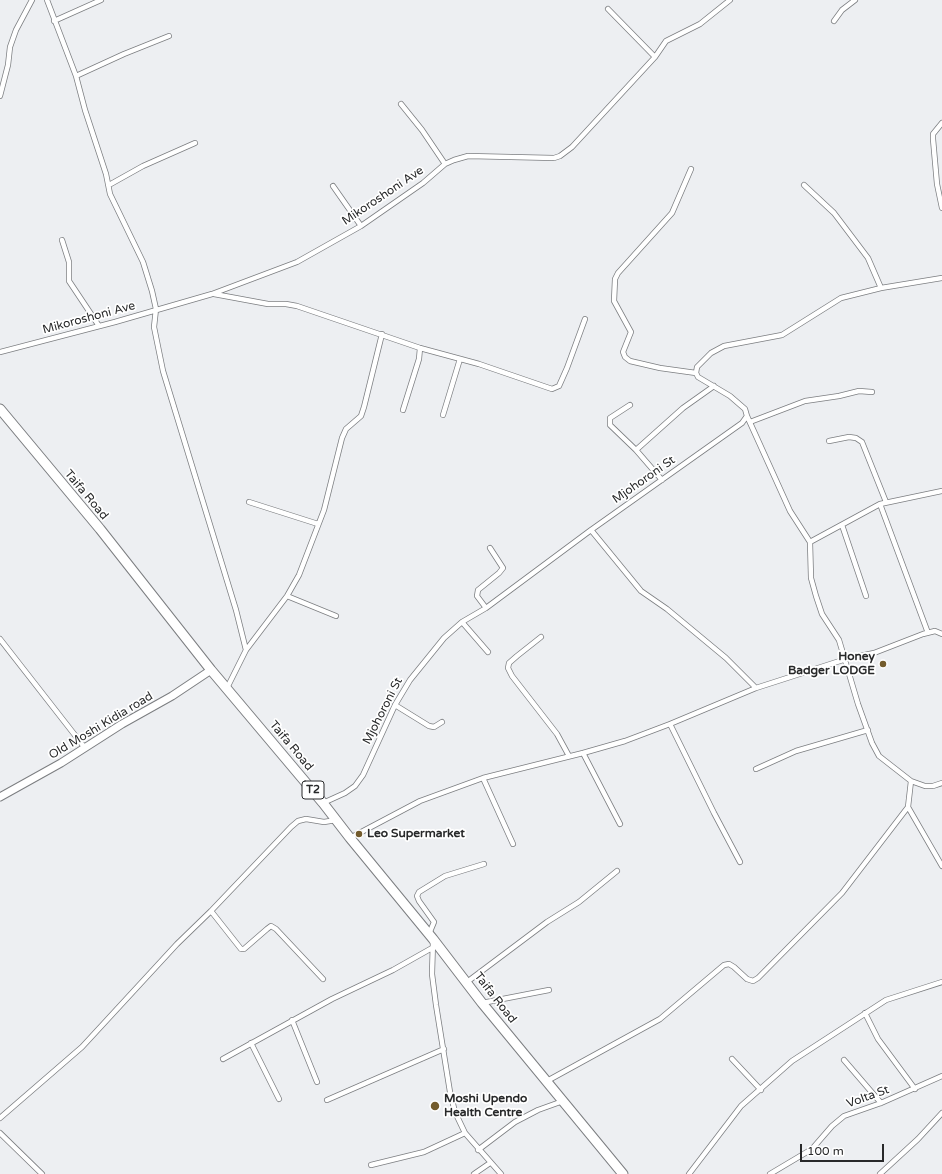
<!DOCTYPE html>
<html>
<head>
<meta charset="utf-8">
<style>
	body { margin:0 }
	#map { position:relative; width:942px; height:1174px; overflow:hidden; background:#edeff2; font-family:"Varela Round",sans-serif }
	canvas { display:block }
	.scale { position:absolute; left:800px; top:1144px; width:84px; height:18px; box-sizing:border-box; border:2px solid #28292a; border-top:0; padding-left:5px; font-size:12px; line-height:14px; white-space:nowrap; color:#28292a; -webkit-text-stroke:3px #fff; paint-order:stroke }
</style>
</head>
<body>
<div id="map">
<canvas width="942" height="1174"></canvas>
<div class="scale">100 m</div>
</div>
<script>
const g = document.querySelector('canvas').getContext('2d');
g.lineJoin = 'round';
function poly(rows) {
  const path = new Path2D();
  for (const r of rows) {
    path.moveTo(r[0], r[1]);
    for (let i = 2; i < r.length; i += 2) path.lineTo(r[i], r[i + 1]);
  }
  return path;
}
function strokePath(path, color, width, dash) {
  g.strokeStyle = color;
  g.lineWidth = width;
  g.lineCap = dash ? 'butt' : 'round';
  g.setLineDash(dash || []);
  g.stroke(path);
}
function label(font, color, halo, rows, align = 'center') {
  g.font = font + ' "Varela Round",sans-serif';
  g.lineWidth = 3.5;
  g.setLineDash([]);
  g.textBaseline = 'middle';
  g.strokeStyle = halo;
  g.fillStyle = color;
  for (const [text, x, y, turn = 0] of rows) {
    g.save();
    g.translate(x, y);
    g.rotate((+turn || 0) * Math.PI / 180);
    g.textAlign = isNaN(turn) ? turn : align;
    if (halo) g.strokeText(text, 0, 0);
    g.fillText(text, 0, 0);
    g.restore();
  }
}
const street = poly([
	[47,0,76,76,85,110,106,174,110,194,143,262,152,291,156,309,154,327,163,371,236,610,246,650],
	[608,9,655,57],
	[54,21,101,0],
	[834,21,842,10,855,0],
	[76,76,124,54,169,36],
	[0,96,8,65,10,47,16,30,32,0],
	[401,104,422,130,445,164],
	[942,123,933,134,933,139,937,184,942,208],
	[691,169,672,213,618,273,615,279,614,301,631,332,623,352,625,357,630,361,660,368,696,373],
	[109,185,143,166,195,143],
	[804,185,834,213,868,258,881,288],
	[333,186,361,226],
	[62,240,69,262,69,281,99,326],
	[214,294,268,304,286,304,297,306,420,348,479,364,552,389,559,386,567,368,585,319],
	[0,352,115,322,212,294,297,262,361,226,423,183,445,164,454,160,468,156,554,158,560,156,572,147,655,57,666,41,700,24,730,0],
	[630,405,610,418,610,425,636,450,662,480],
	[403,410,419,359,420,348],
	[443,415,460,359],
	[747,416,790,511,810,542,811,578,816,596,822,614,839,640,858,704,872,743,879,756,911,781,908,807,942,866],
	[750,422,805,401,839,396,859,391,872,392],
	[829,441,849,437,856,438,862,442,886,502],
	[636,450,683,408,714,386],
	[249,502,318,524],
	[880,504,928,633],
	[842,525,866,596],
	[591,530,641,591,667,609,726,658,756,688],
	[810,542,880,504,942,491],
	[287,596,336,616],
	[486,608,477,596,478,590,499,573,503,568,490,548],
	[462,622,488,652],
	[541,637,517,656,509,663,508,668,512,676,557,734,569,756],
	[0,639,85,748],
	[227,688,246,650,287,596,299,575,324,510,342,438,346,429,361,416,364,407,382,334],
	[395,705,429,726,434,727,442,722],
	[670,724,714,813,740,862],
	[583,753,620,824],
	[756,769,796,751,868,730],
	[483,778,513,844],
	[911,781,925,786,933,786,942,783],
	[323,803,345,793,355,786,363,775,395,705,410,680,444,638,462,622,486,608,591,530,742,423,747,416,745,409,730,396,698,377,696,373,697,367,711,353,724,346,782,335,841,298,881,288,942,278],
	[350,838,420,801,483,778,583,753,625,741,670,724,756,688,846,659,874,653,923,634,935,631,942,634],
	[211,911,241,949,244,949,267,929,271,926,276,929,323,979],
	[429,934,434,922,419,901,417,896,419,892,445,876,484,864],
	[433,941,432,974,436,1005,450,1092,455,1112,465,1133,501,1174],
	[467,982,547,922,579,902,617,871],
	[482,1003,549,990],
	[865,1013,878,1039,915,1089],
	[292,1020,317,1082],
	[251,1043,279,1099],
	[223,1059,332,999,393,970,432,948],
	[732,1059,761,1090],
	[844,1060,881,1103],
	[547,1081,660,1019,724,965,729,964,734,967,747,979,753,981,758,978,842,893,908,807],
	[327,1100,444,1049],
	[0,1118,82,1047,177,944,211,911,291,827,298,821,306,819,324,822,336,820],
	[0,1133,42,1174],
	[478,1150,515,1122,538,1110,563,1101],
	[371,1165,424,1152,465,1133],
	[474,1174,490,1163],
	[689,1174,741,1106,792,1061,886,1000,942,982],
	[770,1174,812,1149,832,1126,844,1116,881,1103,942,1076],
	[880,1174,918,1139,942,1113]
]);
const secondary = poly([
	[0,797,61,763,122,724,172,696,211,670]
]);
const highway = poly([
	[0,409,100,529,211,670,323,803,350,838,433,939,482,1003,623,1174]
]);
const markers = [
	[883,664,4,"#735b2c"],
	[359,834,4,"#735b2c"],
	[435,1106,5,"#735b2c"]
];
const shields = [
	[313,790,22]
];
const shieldNames = [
	["T2",313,790]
];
const streetNames = [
	["Mikoroshoni Ave",383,196,-34],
	["Mikoroshoni Ave",89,318,-15],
	["Mjohoroni St",644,480,-35],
	["Taifa Road",86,495,50],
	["Mjohoroni St",383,711,-63],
	["Old Moshi Kidia road",101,726,-31],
	["Taifa Road",291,746,50],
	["Taifa Road",495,998,52],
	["Volta St",868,1097,-20]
];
const poiNames = [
	["Honey",875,657,"right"],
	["Badger LODGE",875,671,"right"],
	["Leo Supermarket",367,834],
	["Moshi Upendo",444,1099],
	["Health Centre",444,1113]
];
strokePath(street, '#7c7e81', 6);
strokePath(secondary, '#7c7e81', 9);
strokePath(highway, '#7c7e81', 11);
strokePath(street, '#fff', 4.5);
strokePath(secondary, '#fff', 7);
strokePath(highway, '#fff', 9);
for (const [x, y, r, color] of markers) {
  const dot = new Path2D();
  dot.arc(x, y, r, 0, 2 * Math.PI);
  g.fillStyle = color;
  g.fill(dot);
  strokePath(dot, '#fff', 1.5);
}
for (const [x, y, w] of shields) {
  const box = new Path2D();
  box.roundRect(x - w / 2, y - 9, w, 18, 3);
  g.fillStyle = '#fff';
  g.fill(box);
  strokePath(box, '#28292a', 1);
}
label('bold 11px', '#28292a', null, shieldNames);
label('12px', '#28292a', '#fff', streetNames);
label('bold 12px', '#28292a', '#fff', poiNames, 'left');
</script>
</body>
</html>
